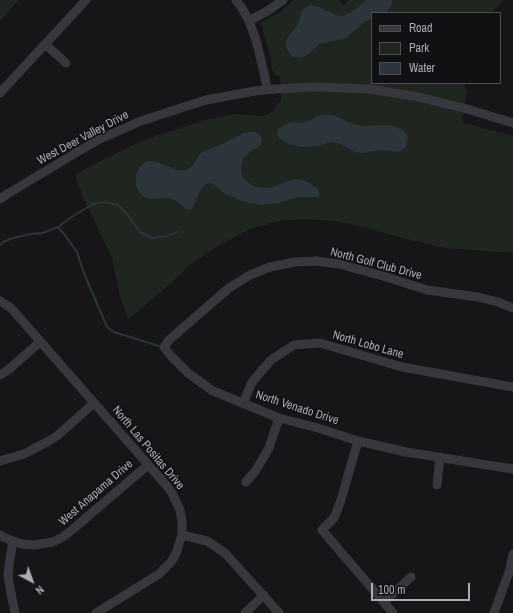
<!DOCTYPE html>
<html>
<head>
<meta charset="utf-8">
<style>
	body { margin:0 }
	#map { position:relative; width:513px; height:613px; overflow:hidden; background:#161618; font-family:"Archivo Narrow",sans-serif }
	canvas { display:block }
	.legend { position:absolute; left:371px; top:12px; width:130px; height:72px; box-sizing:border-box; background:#111113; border:1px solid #4d4f55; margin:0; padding:5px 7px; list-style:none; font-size:12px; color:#a8adb8 }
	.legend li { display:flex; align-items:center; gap:8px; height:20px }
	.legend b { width:20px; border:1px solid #4d4f55 }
	.north { position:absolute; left:12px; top:561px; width:40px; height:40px; -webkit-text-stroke:3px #111113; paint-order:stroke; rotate:139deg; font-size:11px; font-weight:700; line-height:16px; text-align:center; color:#a8adb8 }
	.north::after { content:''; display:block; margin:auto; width:14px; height:18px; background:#a8adb8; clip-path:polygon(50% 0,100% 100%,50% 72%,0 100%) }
	.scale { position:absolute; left:371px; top:583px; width:99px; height:18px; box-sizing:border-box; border:2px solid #a8adb8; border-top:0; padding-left:5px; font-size:12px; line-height:14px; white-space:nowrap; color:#a8adb8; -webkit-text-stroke:3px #111113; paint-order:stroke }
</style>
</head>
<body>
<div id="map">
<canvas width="513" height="613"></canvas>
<ul class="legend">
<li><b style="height:5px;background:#37383d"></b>Road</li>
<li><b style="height:11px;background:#1e261f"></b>Park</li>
<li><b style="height:11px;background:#2c353c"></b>Water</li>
</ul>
<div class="north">N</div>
<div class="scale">100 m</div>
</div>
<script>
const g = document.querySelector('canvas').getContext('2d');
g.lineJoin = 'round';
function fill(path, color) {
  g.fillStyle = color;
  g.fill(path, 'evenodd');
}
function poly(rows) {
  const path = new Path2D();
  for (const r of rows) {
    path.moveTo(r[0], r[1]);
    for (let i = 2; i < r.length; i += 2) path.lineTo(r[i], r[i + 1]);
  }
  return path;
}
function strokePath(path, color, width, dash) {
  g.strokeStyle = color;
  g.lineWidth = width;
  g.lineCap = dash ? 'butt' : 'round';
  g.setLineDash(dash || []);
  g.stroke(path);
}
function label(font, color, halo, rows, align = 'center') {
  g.font = font + ' "Archivo Narrow",sans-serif';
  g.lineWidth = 3;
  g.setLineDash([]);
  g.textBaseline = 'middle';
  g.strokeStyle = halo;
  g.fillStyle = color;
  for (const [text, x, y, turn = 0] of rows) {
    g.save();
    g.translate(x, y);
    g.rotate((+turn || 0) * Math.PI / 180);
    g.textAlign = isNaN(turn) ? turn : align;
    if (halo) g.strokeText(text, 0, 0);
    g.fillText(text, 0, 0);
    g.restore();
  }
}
const green = poly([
	[0,0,19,0,0,21],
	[294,0,339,0,343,5,349,0,504,0,491,13,372,13,372,83,464,83,467,92,462,119,464,123,513,136,513,253,444,248,403,238,360,226,334,221,304,219,279,221,250,229,213,249,190,265,171,283,129,319,121,301,112,258,82,195,75,175,102,160,131,146,153,137,202,121,219,117,236,114,261,116,269,114,273,111,278,103,281,102,280,77,276,75,272,70,271,59,261,24,262,22,280,12]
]);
const water = poly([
	[367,0,392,0,392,4,388,11,385,13,372,13,372,18,363,23,346,38,320,44,307,55,300,58,292,56,289,53,286,47,286,40,298,24,301,12,306,7,310,5,319,7,336,15,343,16,351,12],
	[328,114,336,116,350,123,362,126,390,125,403,130,408,137,406,147,399,152,381,150,362,153,356,152,338,143,331,142,319,146,301,147,289,144,279,138,277,134,278,129,284,125,293,122,301,123,311,120,317,116],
	[252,132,256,132,261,136,262,141,260,146,251,151,245,156,242,162,241,169,242,177,247,182,256,187,265,188,274,187,291,180,296,179,302,180,308,182,318,189,320,193,318,197,298,197,278,203,261,205,249,203,237,199,225,194,214,185,211,183,208,183,205,185,200,191,193,207,192,209,186,209,178,202,174,200,169,198,150,199,146,198,139,192,136,185,136,176,139,168,144,163,148,161,157,162,177,170,184,171,192,166,201,153,205,151,218,146,244,133]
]);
const stream = poly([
	[58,227,64,234,77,252,83,271,107,327,114,332,159,346],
	[0,245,3,242,13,238,30,234,43,233,58,227,73,216,93,204,104,202,118,205,127,214,140,232,152,238,167,236,177,232]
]);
const minor = poly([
	[236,0,242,8,249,21,256,40,265,77,267,90],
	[249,21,269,10,283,0],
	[45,44,66,63],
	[0,93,86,0],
	[0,199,9,193,79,151,98,140,141,121,178,109,206,100,255,91,276,89,315,87,370,89,419,97,467,109,513,123],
	[0,301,11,308,166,485,172,493,180,510,182,522,182,535,176,553,172,561,159,574,96,613],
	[513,308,498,302,478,297,427,290,383,276,339,264,316,261,295,262,270,267,250,275,229,288,169,340,164,347,172,357,188,373,213,391,279,418,318,428,358,441,406,452,513,469],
	[0,375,8,370,40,342],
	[243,403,252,382,271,360,294,345,320,343,402,367,513,387],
	[358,441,340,503,334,518,322,530,393,613],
	[0,461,24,454,47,442,57,436,94,403],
	[246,482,256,470,269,448,279,418],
	[437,485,440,457],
	[0,535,3,537,13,541,22,544,33,545,53,542,63,537,73,529,148,465],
	[182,535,207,541,225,553,279,613],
	[13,541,9,565,8,576,10,588,15,613],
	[384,602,411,577],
	[245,613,264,595],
	[494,613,510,569,513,554]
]);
const streetNames = [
	["West Deer Valley Drive",83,138,-28],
	["North Golf Club Drive",376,264,15],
	["North Lobo Lane",368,345,16],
	["North Venado Drive",297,408,18],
	["North Las Positas Drive",148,448,50],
	["West Anapama Drive",96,493,-41]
];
fill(green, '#1e261f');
fill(water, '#2c353c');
strokePath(stream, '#2c353c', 2);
strokePath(minor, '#37383d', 9);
label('12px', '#a8adb8', '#111113', streetNames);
</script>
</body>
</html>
